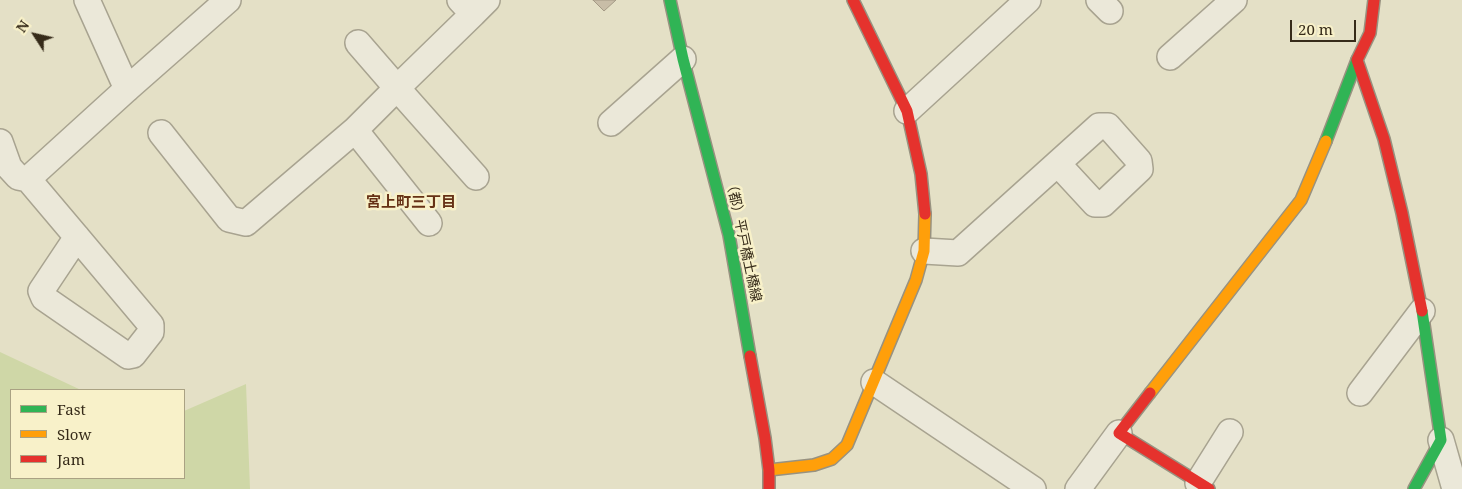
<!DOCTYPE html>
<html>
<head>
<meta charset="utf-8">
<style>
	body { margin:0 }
	#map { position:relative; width:1462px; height:489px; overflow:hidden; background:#e4e0c6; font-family:"Noto Serif",serif }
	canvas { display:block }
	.legend { position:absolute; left:10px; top:389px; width:175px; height:90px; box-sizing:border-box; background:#f8f1c9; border:1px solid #aaa283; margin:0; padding:6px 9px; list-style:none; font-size:15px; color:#362b19 }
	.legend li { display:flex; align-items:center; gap:10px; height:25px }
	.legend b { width:25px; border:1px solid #aaa283 }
	.north { position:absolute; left:10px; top:10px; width:50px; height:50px; -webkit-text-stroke:4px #f8f1c9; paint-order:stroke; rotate:305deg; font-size:14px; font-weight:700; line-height:20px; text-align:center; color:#362b19 }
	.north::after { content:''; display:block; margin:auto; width:18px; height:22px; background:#362b19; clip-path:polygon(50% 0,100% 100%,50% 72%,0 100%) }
	.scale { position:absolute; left:1290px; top:20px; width:66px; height:22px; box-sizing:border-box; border:2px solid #362b19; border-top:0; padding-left:6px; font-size:15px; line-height:18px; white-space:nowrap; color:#362b19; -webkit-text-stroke:4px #f8f1c9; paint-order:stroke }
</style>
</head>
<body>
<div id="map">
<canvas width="1462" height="489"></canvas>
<ul class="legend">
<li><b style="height:6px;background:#30b455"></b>Fast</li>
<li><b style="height:6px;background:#ff9f0a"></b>Slow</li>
<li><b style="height:6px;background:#e5322d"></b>Jam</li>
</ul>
<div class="north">N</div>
<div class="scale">20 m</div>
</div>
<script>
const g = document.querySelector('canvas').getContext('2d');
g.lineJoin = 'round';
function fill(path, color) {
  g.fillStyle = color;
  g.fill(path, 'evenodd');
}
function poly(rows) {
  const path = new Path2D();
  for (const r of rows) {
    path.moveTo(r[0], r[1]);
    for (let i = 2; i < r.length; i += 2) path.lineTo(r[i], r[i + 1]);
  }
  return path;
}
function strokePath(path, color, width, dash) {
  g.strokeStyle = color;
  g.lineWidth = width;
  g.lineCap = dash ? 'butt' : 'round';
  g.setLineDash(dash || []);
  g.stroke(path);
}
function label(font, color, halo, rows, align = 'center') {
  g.font = font + ' "Noto Serif","Noto Sans JP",serif';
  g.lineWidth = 5;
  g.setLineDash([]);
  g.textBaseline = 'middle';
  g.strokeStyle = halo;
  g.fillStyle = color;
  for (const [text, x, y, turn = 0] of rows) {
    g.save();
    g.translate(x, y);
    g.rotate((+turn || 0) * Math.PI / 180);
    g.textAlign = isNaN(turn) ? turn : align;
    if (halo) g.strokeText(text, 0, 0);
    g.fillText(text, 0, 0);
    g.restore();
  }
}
const green = poly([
	[0,352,81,390,11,390,11,478,184,478,184,411,246,384,250,489,0,489]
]);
const building = poly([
	[593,0,616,0,604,11,593,0]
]);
const street = poly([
	[87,0,127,89],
	[460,0,473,14,487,0],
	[1099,0,1110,11],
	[473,14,397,88,476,177],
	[358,43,397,88,355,130,429,223],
	[1170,57,1234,0],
	[907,111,1028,0],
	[611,123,683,59],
	[161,133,229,219,246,223,355,130],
	[0,142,9,167,18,177,28,179,127,89,228,0],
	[28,179,77,237,151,325,151,332,133,355,128,356,44,298,41,291,77,237],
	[924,251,958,253,1099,126,1108,126,1139,161,1140,169,1103,204,1095,204,1058,164],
	[874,382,1033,489],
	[1360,393,1422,311],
	[1441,440,1455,489],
	[1198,483,1230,432],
	[1078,489,1119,433]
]);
const fast = poly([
	[670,0,683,59,729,235,750,356],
	[1326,141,1357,60],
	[1414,489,1441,440,1422,311]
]);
const slow = poly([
	[1150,393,1301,200,1326,141],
	[769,470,814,465,832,459,847,445,916,280,924,251,925,214]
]);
const jam = poly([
	[853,0,907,111,921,174,925,214],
	[1374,0,1370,33,1357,60,1384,139,1402,213,1422,311],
	[750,356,765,438,769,470,769,488],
	[1150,393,1119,433,1209,489]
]);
const streetNames = [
	["（都）平戸橋土橋線",743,240,78]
];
const neighbourhoodNames = [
	["宮上町三丁目",411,203]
];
fill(green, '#cfd7a7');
fill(building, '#c8bda7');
strokePath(building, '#a49a86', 1);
strokePath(street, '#a8a390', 28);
strokePath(fast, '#989280', 14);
strokePath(slow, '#989280', 14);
strokePath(jam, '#989280', 14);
strokePath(street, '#ebe8d9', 25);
strokePath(fast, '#30b455', 11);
strokePath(slow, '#ff9f0a', 11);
strokePath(jam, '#e5322d', 11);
label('14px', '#362b19', '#f8f1c9', streetNames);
label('bold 15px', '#663115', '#f8f1c9', neighbourhoodNames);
</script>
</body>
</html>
